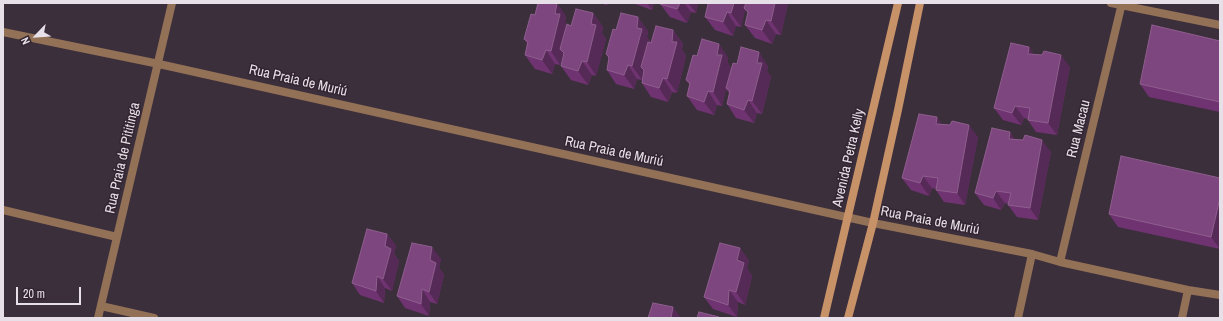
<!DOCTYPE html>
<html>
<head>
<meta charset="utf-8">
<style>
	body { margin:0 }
	#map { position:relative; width:1223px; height:321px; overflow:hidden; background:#3c2f3c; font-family:"Archivo Narrow",sans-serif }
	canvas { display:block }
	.frame { position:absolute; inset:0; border:4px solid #e8e0e8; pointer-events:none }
	.north { position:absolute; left:16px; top:16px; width:40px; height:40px; -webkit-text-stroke:3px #322531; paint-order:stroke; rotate:245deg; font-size:11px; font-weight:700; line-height:16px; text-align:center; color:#e8e0e8 }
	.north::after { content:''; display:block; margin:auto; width:14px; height:18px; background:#e8e0e8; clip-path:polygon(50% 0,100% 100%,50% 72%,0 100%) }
	.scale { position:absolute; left:16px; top:287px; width:65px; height:18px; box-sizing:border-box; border:2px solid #e8e0e8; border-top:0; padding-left:5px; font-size:12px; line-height:14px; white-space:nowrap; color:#e8e0e8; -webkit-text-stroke:3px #322531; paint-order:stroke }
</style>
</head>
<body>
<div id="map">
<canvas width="1223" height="321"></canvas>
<div class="frame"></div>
<div class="north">N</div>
<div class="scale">20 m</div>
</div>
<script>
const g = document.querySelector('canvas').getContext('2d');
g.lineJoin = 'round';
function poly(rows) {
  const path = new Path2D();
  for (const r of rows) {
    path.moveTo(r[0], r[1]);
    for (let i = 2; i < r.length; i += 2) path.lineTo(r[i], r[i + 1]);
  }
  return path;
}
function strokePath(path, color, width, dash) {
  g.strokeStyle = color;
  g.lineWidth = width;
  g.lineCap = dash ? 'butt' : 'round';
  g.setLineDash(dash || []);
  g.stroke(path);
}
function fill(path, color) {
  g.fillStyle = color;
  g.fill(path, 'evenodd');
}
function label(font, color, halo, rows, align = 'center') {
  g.font = font + ' "Archivo Narrow",sans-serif';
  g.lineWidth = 3;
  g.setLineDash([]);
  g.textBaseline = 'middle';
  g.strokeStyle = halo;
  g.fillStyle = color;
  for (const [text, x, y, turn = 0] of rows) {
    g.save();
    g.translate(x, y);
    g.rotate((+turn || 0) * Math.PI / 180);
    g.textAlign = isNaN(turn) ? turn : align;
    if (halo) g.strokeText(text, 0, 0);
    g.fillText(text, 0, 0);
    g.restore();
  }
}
const street = poly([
	[1111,3,1220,25],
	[3,32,159,64,873,223,1032,254,1060,262,1188,290,1220,295],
	[3,210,117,237],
	[1060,262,1122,3],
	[101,306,154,318],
	[98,318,172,3],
	[1018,318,1032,254],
	[1182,318,1188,290]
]);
const secondary = poly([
	[824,318,898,3],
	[848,318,873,223,898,110,920,3]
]);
const wall = poly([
	[599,3,608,3,607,5],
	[634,3,654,3,652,10,635,4],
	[660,3,698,3,696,13,691,12,687,23,670,17,660,4],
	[706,3,788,3,781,35,776,34,772,44,755,38,745,25,748,13,745,10,741,27,736,26,733,36,715,30,705,17,708,5],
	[593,13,603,27,602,33,606,39,596,76,592,75,588,85,571,80,561,66,564,54,563,53,560,65,555,64,552,74,535,69,525,55,527,43,524,39,535,15,566,16,565,22,567,25,571,26],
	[616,30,648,31,647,37,651,43,673,30,683,44,682,50,686,56,677,93,672,92,668,102,651,97,642,83,644,71,642,80,637,79,634,89,616,84,607,70,609,59,606,54],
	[1220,41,1220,112,1149,97,1140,84],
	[1034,55,1070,67,1057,135,1036,132,1028,120,1028,119,1024,118,1021,125,1003,120,994,108],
	[728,57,728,63,731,69,737,64,768,66,767,71,771,77,762,114,757,113,754,123,736,118,727,104,729,93,726,89,722,106,717,105,714,115,697,110,687,96,690,85,686,80],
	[942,125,978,137,965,205,944,202,936,190,936,189,932,188,929,196,911,190,902,178],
	[1010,132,1015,140,1051,152,1038,220,1017,217,1008,205,1009,204,1005,203,1001,210,984,205,975,193],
	[1220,178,1220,249,1118,227,1109,214],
	[387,234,396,246,394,254,399,261,392,291,385,288,384,303,360,295,352,283],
	[441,259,439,268,444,275,437,304,430,302,429,316,405,308,397,296],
	[749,260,747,268,752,276,745,305,738,302,737,317,713,309,704,297]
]);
const shadedWall = poly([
	[557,3,566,16,565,22,569,28,560,49,563,53,560,65,551,51,555,14],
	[647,3,654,3,652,10],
	[680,3,684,3,691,12,687,23,677,9],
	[688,3,698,3,696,13],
	[734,3,747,3,741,27,731,13],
	[775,3,788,3,781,35,771,21],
	[727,12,736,26,733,36,723,22],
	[593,13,603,27,602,33,606,39,596,76,587,62],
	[638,17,648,31,647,37,651,43,641,67,644,71,642,80,632,66],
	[766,20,776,34,772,44,762,30],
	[673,30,683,44,682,50,686,56,677,93,667,79],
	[719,44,728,57,728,63,731,69,722,106,713,92],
	[1029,47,1037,59,1028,54],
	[546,50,555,64,552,74,542,60],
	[759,52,768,66,767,71,771,77,762,114,752,101],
	[1061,55,1070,67,1057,135,1048,123],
	[582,61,592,75,588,85,578,71],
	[628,65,637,79,634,89,624,75],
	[663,78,672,92,668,102,659,88],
	[708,91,717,105,714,115,704,102],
	[748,100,757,113,754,123,744,110],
	[1015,106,1024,118,1021,125,1012,113],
	[937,117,945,129,936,124],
	[969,125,978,137,965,205,957,193],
	[1010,132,1018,144,1009,139],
	[1042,140,1051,152,1038,220,1030,208],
	[923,176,932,188,929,196,920,183],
	[996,191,1005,203,1001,210,993,198],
	[1220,198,1220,249,1211,237],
	[387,234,396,246,394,254,399,261,392,291,383,279,385,246],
	[432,247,441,259,439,268,444,275,437,304,429,292,430,260],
	[740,248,749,260,747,268,752,276,745,305,736,292,737,260],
	[377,276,385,288,384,303,376,291],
	[422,289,430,302,429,316,421,304],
	[729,290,738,302,737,317,728,305],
	[673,307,681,318,671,318]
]);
const building = poly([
	[538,3,557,3,555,14,560,14,551,51,546,50,542,60,525,55,528,42,524,39,531,14,535,15,538,3],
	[660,3,680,3,677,9,660,4,660,3],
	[707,3,734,3,731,13,727,12,723,22,705,17,708,4,707,3],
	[746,3,775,3,771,21,766,20,762,30,745,25,748,12,744,8,746,3],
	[576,9,593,13,591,24,596,25,587,62,582,61,578,71,561,66,564,53,560,49,567,24,571,26,576,9],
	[621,13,638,17,637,28,642,29,632,66,628,65,624,75,607,70,609,57,606,54,613,29,616,30,621,13],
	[1152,25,1220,41,1220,102,1140,84,1152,25],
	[656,26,673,30,672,42,677,42,667,79,663,78,659,88,642,83,644,70,641,67,648,42,651,43,656,26],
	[702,39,719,44,717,55,722,55,713,92,708,91,704,102,687,96,690,83,686,80,693,55,697,56,702,39],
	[1011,43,1029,47,1028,54,1042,55,1044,51,1061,55,1048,123,1028,120,1030,108,1015,106,1012,113,994,108,1011,43],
	[741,47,759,52,757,63,762,63,752,101,748,100,744,110,727,104,730,91,726,88,733,63,737,64,741,47],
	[919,114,937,117,936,124,950,125,952,121,969,125,957,193,936,190,938,178,923,176,920,183,902,178,919,114],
	[992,128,1010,132,1009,139,1023,140,1025,135,1042,140,1030,208,1008,205,1011,193,996,191,993,198,975,193,992,128],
	[1121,156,1220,178,1220,198,1211,237,1109,214,1121,156],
	[367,229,387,234,385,246,391,249,383,279,377,276,376,291,352,283,367,229],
	[412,243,432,247,430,260,436,263,429,292,422,289,421,304,397,296,412,243],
	[720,243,740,248,737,260,744,263,736,292,729,290,728,305,704,297,720,243],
	[653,303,673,307,671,318,648,318,653,303],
	[699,312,719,317,719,318,697,318,699,312]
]);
const streetNames = [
	["Rua Praia de Muriú",298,81,13],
	["Rua Macau",1079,129,-76],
	["Rua Praia de Muriú",614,152,12],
	["Rua Praia de Pititinga",123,158,-77],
	["Avenida Petra Kelly",849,158,-77],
	["Rua Praia de Muriú",930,221,11]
];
strokePath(street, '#937157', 8);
strokePath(secondary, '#c89269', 8);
fill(wall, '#703371');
fill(shadedWall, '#562a56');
fill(building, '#7d467e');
strokePath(building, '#8e5e8e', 1);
label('14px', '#e8e0e8', '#322531', streetNames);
</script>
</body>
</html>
